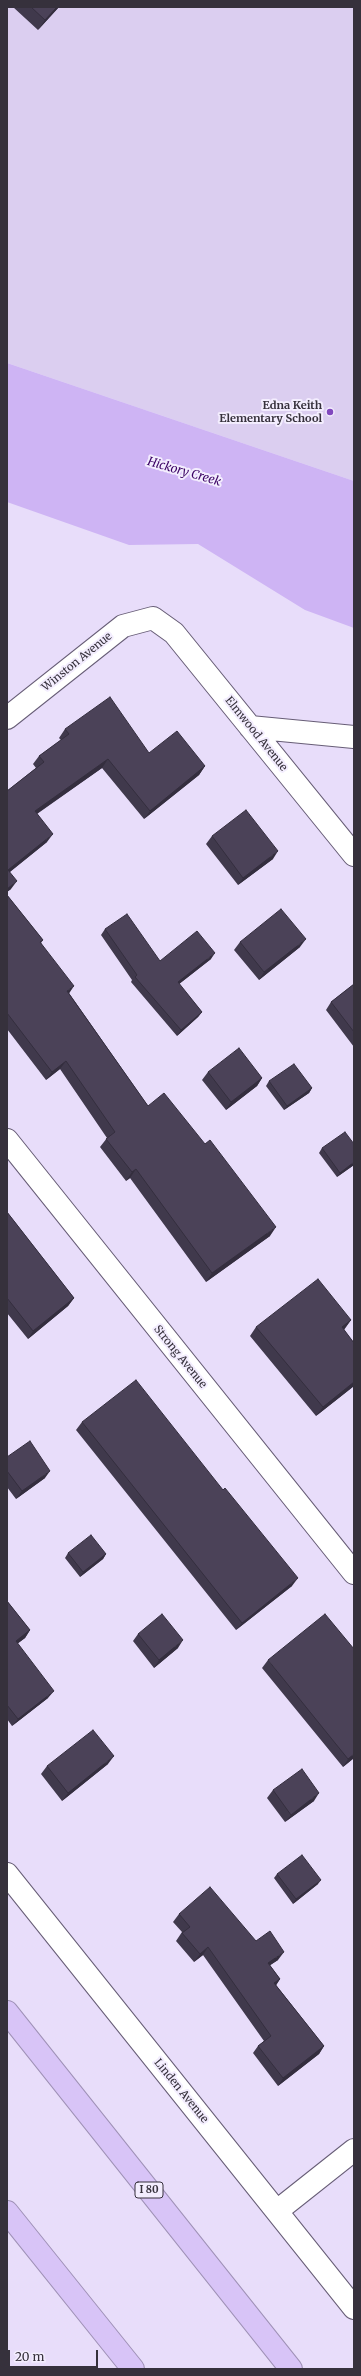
<!DOCTYPE html>
<html>
<head>
<meta charset="utf-8">
<style>
	body { margin:0 }
	#map { position:relative; width:361px; height:2376px; overflow:hidden; background:#e8ddfa; font-family:Merriweather,serif }
	canvas { display:block }
	.frame { position:absolute; inset:0; border:8px solid #36313c; pointer-events:none }
	.scale { position:absolute; left:8px; top:2350px; width:90px; height:18px; box-sizing:border-box; border:2px solid #36313c; border-top:0; padding-left:5px; font-size:12px; line-height:14px; white-space:nowrap; color:#36313c; -webkit-text-stroke:3px #f3edfe; paint-order:stroke }
</style>
</head>
<body>
<div id="map">
<canvas width="361" height="2376"></canvas>
<div class="frame"></div>
<div class="scale">20 m</div>
</div>
<script>
const g = document.querySelector('canvas').getContext('2d');
g.lineJoin = 'round';
function fill(path, color) {
  g.fillStyle = color;
  g.fill(path, 'evenodd');
}
function poly(rows) {
  const path = new Path2D();
  for (const r of rows) {
    path.moveTo(r[0], r[1]);
    for (let i = 2; i < r.length; i += 2) path.lineTo(r[i], r[i + 1]);
  }
  return path;
}
function strokePath(path, color, width, dash) {
  g.strokeStyle = color;
  g.lineWidth = width;
  g.lineCap = dash ? 'butt' : 'round';
  g.setLineDash(dash || []);
  g.stroke(path);
}
function label(font, color, halo, rows, align = 'center') {
  g.font = font + ' Merriweather,serif';
  g.lineWidth = 4;
  g.setLineDash([]);
  g.textBaseline = 'middle';
  g.strokeStyle = halo;
  g.fillStyle = color;
  for (const [text, x, y, turn = 0] of rows) {
    g.save();
    g.translate(x, y);
    g.rotate((+turn || 0) * Math.PI / 180);
    g.textAlign = isNaN(turn) ? turn : align;
    if (halo) g.strokeText(text, 0, 0);
    g.fillText(text, 0, 0);
    g.restore();
  }
}
const built = poly([
	[7,7,354,7,354,481,7,363]
]);
const water = poly([
	[7,363,354,481,354,628,305,610,198,544,129,545,7,502]
]);
const minor = poly([
	[7,718,123,626,153,618,174,633,354,855],
	[250,727,354,737],
	[7,1140,354,1573],
	[7,1874,354,2308],
	[277,2211,354,2150]
]);
const highway = poly([
	[7,2012,291,2369],
	[7,2212,133,2369]
]);
const wall = poly([
	[13,7,59,7,38,30],
	[65,729,149,753,205,766,199,775,144,819,102,768,37,814,47,842,10,872,11,889,7,892,7,791,36,768,33,764,39,756,61,740,59,738],
	[212,836,273,859,238,885,206,844],
	[7,895,43,940,41,943,69,993,148,1106,270,1236,206,1282,130,1178,126,1181,100,1147,107,1138,60,1069,46,1080,7,1029],
	[105,929,160,961,211,959,179,984,202,1012,198,1017,177,1036,131,982,132,980,101,935],
	[240,942,300,947,259,980,234,950],
	[354,984,354,1047,326,1010,331,1002],
	[208,1072,262,1078,257,1086,226,1110,202,1080],
	[269,1081,312,1088,309,1093,284,1110,266,1086],
	[322,1148,354,1165,337,1177,319,1153],
	[7,1212,74,1298,68,1306,28,1339,7,1313],
	[351,1320,344,1330,354,1343,354,1386,316,1416,250,1336,256,1327],
	[82,1422,223,1490,292,1586,236,1630,76,1430],
	[7,1457,45,1478,16,1499,7,1487],
	[68,1553,106,1554,103,1559,80,1577,65,1558],
	[7,1601,30,1630,25,1638,17,1644,48,1698,12,1726,7,1719],
	[138,1634,178,1648,154,1668,133,1641],
	[268,1660,354,1758,343,1767,262,1668],
	[108,1764,62,1801,41,1774,47,1766],
	[273,1790,314,1801,285,1822,267,1798],
	[277,1874,318,1884,293,1904,274,1878],
	[179,1914,256,1941,278,1960,270,1965,280,1979,276,1985,324,2046,319,2054,278,2086,253,2053,258,2046,264,2041,203,1955,194,1962,176,1941,182,1932,173,1922]
]);
const shadedWall = poly([
	[57,7,59,7,38,30,45,20],
	[108,759,102,768,29,819,35,811],
	[205,766,199,775,144,819,150,811],
	[53,834,47,842,7,874,8,870],
	[278,851,273,859,238,885,243,878],
	[17,881,11,889,7,892,7,889],
	[306,939,300,947,259,980,264,972],
	[215,953,211,959,174,988,178,982],
	[74,986,68,995,67,991],
	[202,1012,198,1017,177,1036,181,1030],
	[66,1061,60,1069,46,1080,52,1072],
	[262,1078,257,1086,226,1110,231,1102],
	[312,1088,309,1093,284,1110,287,1106],
	[354,1162,354,1165,337,1177,340,1173],
	[136,1169,130,1178,126,1181,132,1172],
	[276,1227,270,1236,206,1282,212,1273],
	[74,1298,68,1306,28,1339,33,1331],
	[351,1320,344,1329,335,1336,342,1327],
	[354,1382,354,1386,316,1416,323,1407],
	[50,1471,45,1478,16,1499,22,1491],
	[106,1554,103,1559,80,1577,83,1572],
	[298,1578,292,1586,236,1630,242,1623],
	[30,1630,25,1638,10,1649,16,1641],
	[183,1640,178,1648,154,1668,159,1660],
	[54,1691,48,1698,12,1726,18,1719],
	[354,1754,354,1758,343,1767,348,1759],
	[114,1756,108,1764,62,1801,68,1793],
	[319,1793,314,1801,285,1822,291,1815],
	[321,1880,318,1884,293,1904,296,1899],
	[208,1947,203,1955,194,1962,200,1954],
	[284,1952,278,1960,263,1970,268,1963],
	[280,1979,275,1987,274,1983],
	[324,2046,319,2054,278,2086,283,2078]
]);
const building = poly([
	[31,7,57,7,45,20,31,7],
	[110,697,149,753,177,731,205,766,150,811,108,759,35,811,53,834,8,870,17,881,7,889,7,791,44,762,39,756,69,734,65,729,110,697],
	[246,810,278,851,243,878,212,836,246,810],
	[7,895,43,940,40,942,74,986,67,991,148,1106,164,1093,205,1144,210,1140,276,1227,212,1273,136,1169,132,1172,106,1139,115,1132,66,1061,52,1072,7,1013,7,895],
	[281,909,306,939,264,972,240,942,281,909],
	[127,914,160,961,197,931,215,953,178,982,202,1012,181,1030,135,977,137,975,105,929,127,914],
	[354,984,354,1032,331,1002,354,984],
	[239,1048,262,1078,231,1102,208,1072,239,1048],
	[294,1064,312,1088,287,1106,269,1081,294,1064],
	[345,1132,354,1144,354,1162,340,1173,322,1148,345,1132],
	[7,1212,74,1298,33,1331,7,1298,7,1212],
	[318,1279,351,1320,342,1327,354,1343,354,1382,323,1407,256,1327,318,1279],
	[136,1380,223,1490,225,1488,298,1578,242,1623,82,1422,136,1380],
	[30,1441,50,1471,22,1491,7,1471,7,1457,30,1441],
	[91,1535,106,1554,83,1572,68,1553,91,1535],
	[7,1601,30,1630,16,1641,54,1691,18,1719,7,1705,7,1601],
	[162,1614,183,1640,159,1660,138,1634,162,1614],
	[325,1614,354,1649,354,1754,348,1759,268,1660,325,1614],
	[93,1730,114,1756,68,1793,47,1766,93,1730],
	[302,1769,319,1793,291,1815,273,1790,302,1769],
	[302,1855,321,1880,296,1899,277,1874,302,1855],
	[210,1887,256,1941,270,1931,284,1952,268,1963,280,1979,274,1983,324,2046,283,2078,258,2046,271,2036,208,1947,200,1954,182,1933,190,1927,179,1914,210,1887]
]);
const markers = [
	[330,412,4,"#8148be"]
];
const shields = [
	[149,2190,28]
];
const shieldNames = [
	["I 80",149,2190]
];
const poiNames = [
	["Edna Keith",322,406],
	["Elementary School",322,419]
];
const streetNames = [
	["Winston Avenue",77,662,-39],
	["Elmwood Avenue",256,734,51],
	["Strong Avenue",180,1357,51],
	["Linden Avenue",181,2091,51]
];
const waterNames = [
	["Hickory Creek",184,472,16]
];
fill(built, '#dbcef0');
fill(water, '#ceb4f4');
strokePath(minor, '#675d76', 24);
strokePath(highway, '#9f91b6', 24);
strokePath(minor, '#fff', 22);
strokePath(highway, '#d8c4f7', 22);
fill(wall, '#40394c');
fill(shadedWall, '#342e3e');
fill(building, '#4b4258');
strokePath(building, '#342e3e', 1);
for (const [x, y, r, color] of markers) {
  const dot = new Path2D();
  dot.arc(x, y, r, 0, 2 * Math.PI);
  g.fillStyle = color;
  g.fill(dot);
  strokePath(dot, '#f3edfe', 1.5);
}
for (const [x, y, w] of shields) {
  const box = new Path2D();
  box.roundRect(x - w / 2, y - 8, w, 16, 3);
  g.fillStyle = '#f3edfe';
  g.fill(box);
  strokePath(box, '#36313c', 1);
}
label('bold 10px', '#36313c', null, shieldNames);
label('bold 11px', '#36313c', '#f3edfe', poiNames, 'right');
label('11px', '#36313c', '#f3edfe', streetNames);
label('italic 12px', '#3a0263', '#f3edfe', waterNames);
</script>
</body>
</html>
